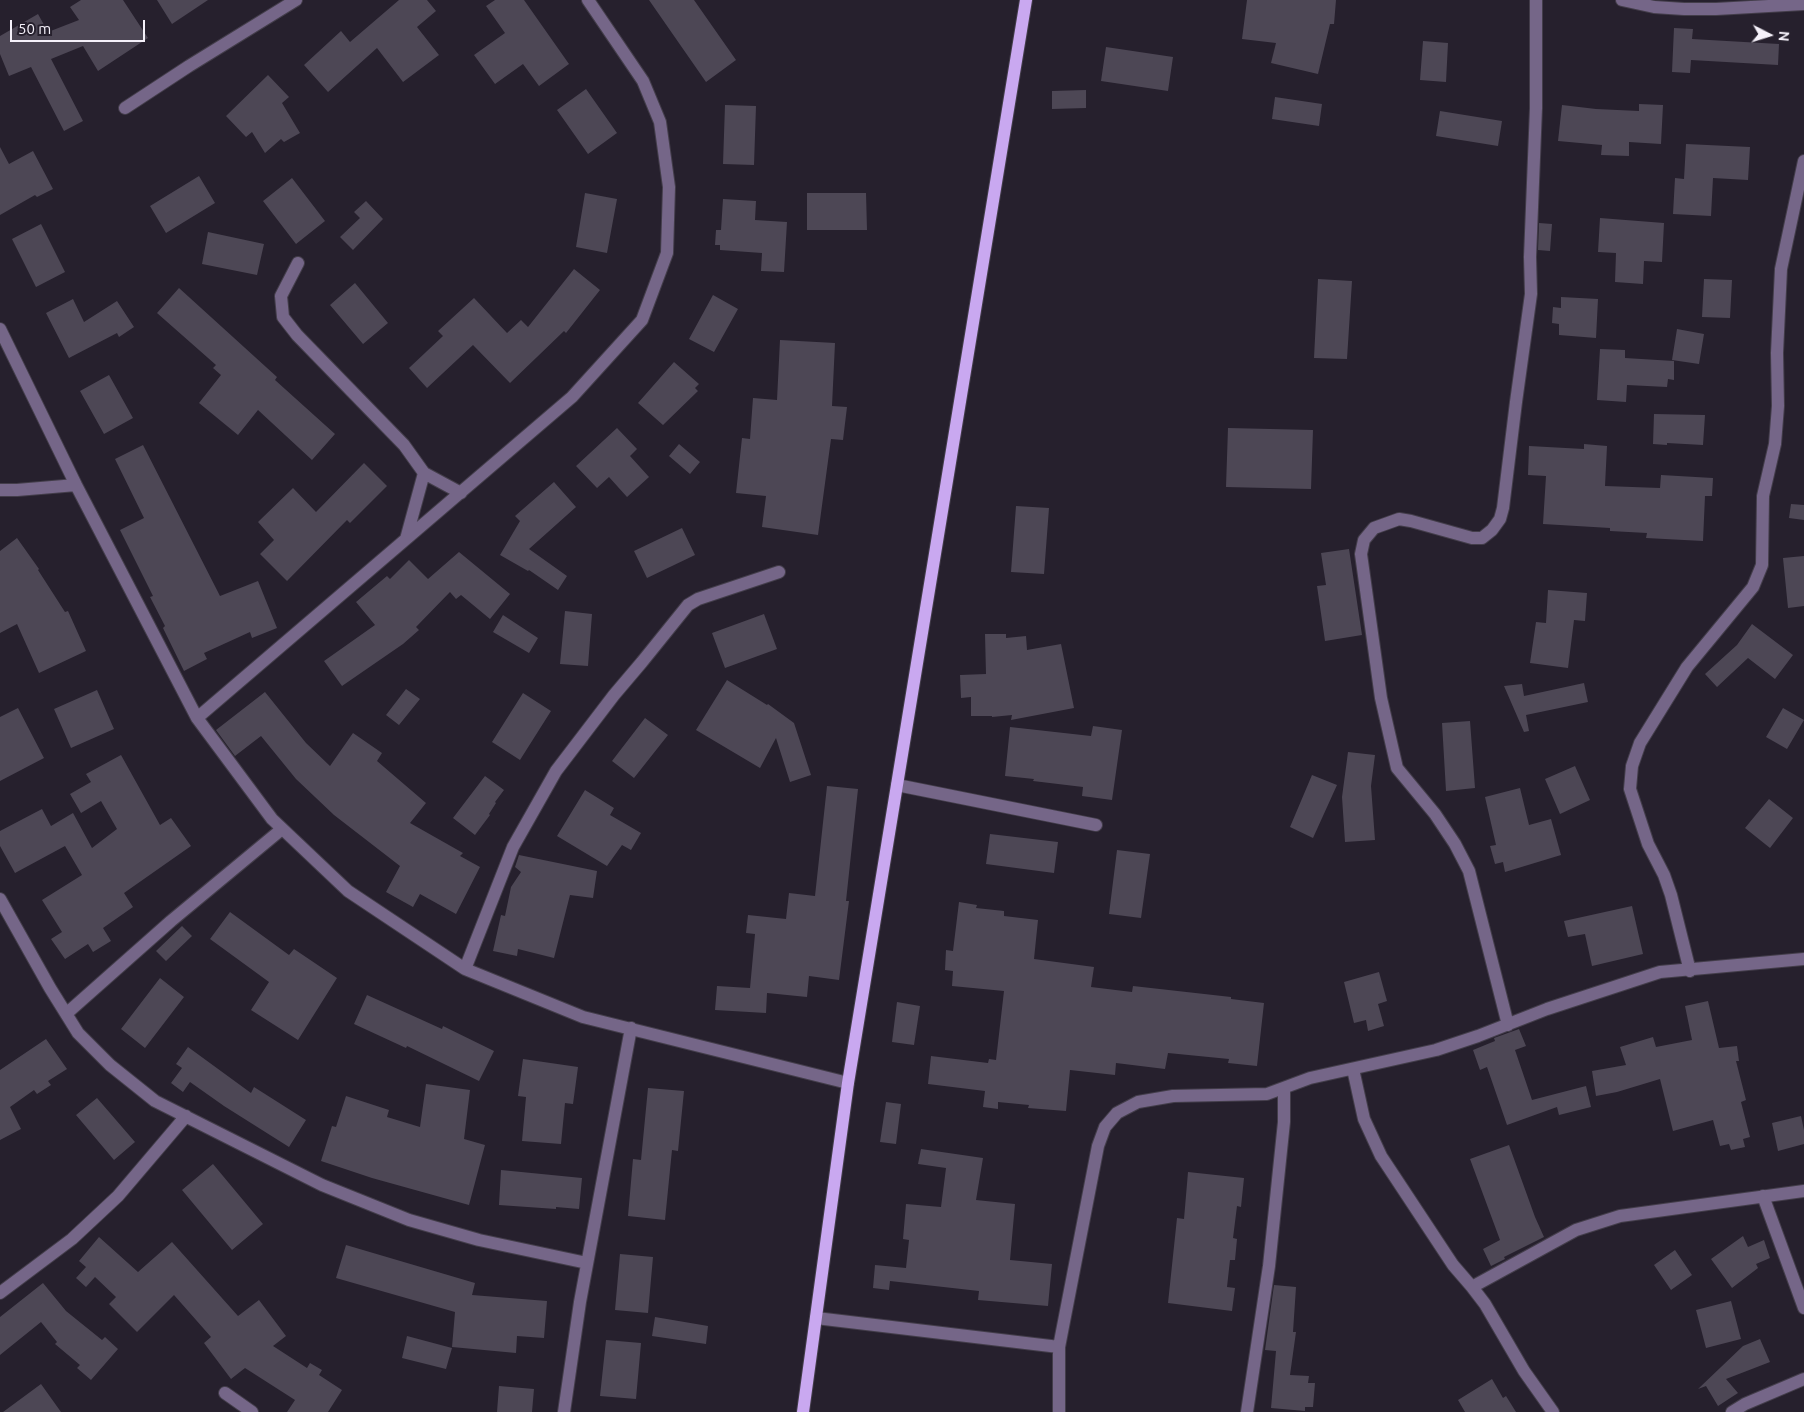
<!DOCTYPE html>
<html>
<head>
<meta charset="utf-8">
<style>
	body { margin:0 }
	#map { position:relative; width:1804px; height:1412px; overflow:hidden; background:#26202d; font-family:Ubuntu,sans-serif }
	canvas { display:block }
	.north { position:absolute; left:1744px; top:10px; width:50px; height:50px; -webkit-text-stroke:4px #26202d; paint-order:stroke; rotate:95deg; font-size:14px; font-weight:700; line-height:20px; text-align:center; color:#f5f1fa }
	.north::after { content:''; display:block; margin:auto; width:18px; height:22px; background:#f5f1fa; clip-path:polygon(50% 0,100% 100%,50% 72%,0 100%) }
	.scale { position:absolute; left:10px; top:20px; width:135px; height:22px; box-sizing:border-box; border:2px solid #f5f1fa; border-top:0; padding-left:6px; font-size:15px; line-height:18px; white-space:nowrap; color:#f5f1fa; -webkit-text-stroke:4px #26202d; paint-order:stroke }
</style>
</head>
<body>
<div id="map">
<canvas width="1804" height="1412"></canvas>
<div class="north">N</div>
<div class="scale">50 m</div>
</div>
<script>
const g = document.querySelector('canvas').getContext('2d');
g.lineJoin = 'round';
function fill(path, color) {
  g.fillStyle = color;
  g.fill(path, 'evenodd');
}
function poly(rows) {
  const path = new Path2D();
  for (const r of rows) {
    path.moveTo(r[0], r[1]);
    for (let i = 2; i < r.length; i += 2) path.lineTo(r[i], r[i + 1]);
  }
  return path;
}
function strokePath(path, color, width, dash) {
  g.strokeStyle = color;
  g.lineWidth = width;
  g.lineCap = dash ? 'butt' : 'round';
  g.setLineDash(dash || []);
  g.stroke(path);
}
const building = poly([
	[81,0,123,0,148,38,98,71,83,46,51,59,83,121,64,131,31,67,9,76,0,54,0,36,38,14,48,32,79,20,70,7],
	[157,0,208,0,172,24],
	[399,0,427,0,436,11,417,27,439,55,403,82,377,48,328,92,304,65,341,31,350,42],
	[495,0,524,0,569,64,539,86,523,64,495,84,474,55,505,33,486,6],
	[649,0,694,0,736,60,706,82],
	[1247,0,1336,0,1334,24,1330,24,1318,74,1271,63,1276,43,1242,39],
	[1674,28,1693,29,1692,39,1779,44,1778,65,1691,60,1690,73,1672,72],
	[1423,41,1448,43,1446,82,1420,80],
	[1106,47,1173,57,1168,91,1101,81],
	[268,75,289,97,282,103,300,133,284,142,281,139,265,153,252,132,246,137,226,116],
	[586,89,617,133,588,154,557,110],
	[1086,90,1086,108,1052,109,1052,91],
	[1275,97,1322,104,1319,126,1272,119],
	[1639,104,1663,105,1661,144,1629,142,1629,156,1601,155,1602,145,1558,141,1562,105,1596,109,1639,111],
	[725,105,756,106,754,165,723,164],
	[1440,111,1502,121,1498,146,1436,136],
	[1686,144,1750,147,1748,180,1713,178,1711,216,1673,214,1675,178,1684,179],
	[0,147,9,164,33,151,53,189,37,197,35,195,0,215],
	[199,176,215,203,166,233,150,206],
	[292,178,325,221,296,244,263,201],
	[585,193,617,199,607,253,576,247],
	[807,193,866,193,867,230,807,230],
	[723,199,756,201,755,220,787,222,784,272,761,271,762,253,720,250,720,245,715,245,716,230,721,230],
	[366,201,383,219,353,250,340,237,360,218,354,212],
	[1600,218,1664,223,1662,262,1644,261,1643,284,1615,282,1616,253,1598,252],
	[1539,223,1552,224,1550,251,1538,250],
	[41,224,65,272,36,287,12,239],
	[208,232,264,244,257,275,202,264],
	[574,269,600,290,566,333,564,331,510,383,473,345,427,388,409,368,443,336,438,331,474,298,507,333,521,320,528,327],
	[1318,279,1352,281,1347,359,1314,358],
	[1704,279,1732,280,1730,318,1702,317],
	[355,283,388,323,363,344,330,305],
	[179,288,277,377,275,380,335,434,312,460,258,410,238,435,199,403,221,375,213,368,216,365,157,313],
	[713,295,738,309,714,352,689,339],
	[1561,297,1598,299,1596,338,1559,335,1559,324,1552,323,1553,307,1561,308],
	[73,299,84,322,117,301,134,327,119,337,117,333,69,358,46,313],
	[1677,329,1704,334,1699,364,1672,360],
	[780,340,835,343,832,406,847,407,843,440,831,439,818,535,762,527,766,496,736,493,742,438,750,439,753,398,777,400],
	[1600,349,1625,350,1625,358,1674,361,1674,380,1668,379,1667,387,1627,385,1626,402,1597,400],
	[674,362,699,384,695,388,698,391,663,425,638,403],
	[109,375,133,418,104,434,80,391],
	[1654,414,1705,415,1703,445,1667,443,1667,445,1653,444],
	[617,428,637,449,630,456,649,477,627,497,609,477,597,488,576,466],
	[1228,428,1313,430,1311,489,1226,487],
	[679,444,700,462,690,474,669,456],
	[1584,444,1607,446,1605,486,1660,488,1661,475,1713,478,1712,496,1705,496,1703,541,1646,538,1647,533,1610,531,1610,528,1543,524,1546,476,1528,475,1529,446,1584,449],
	[143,445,220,596,258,581,277,628,252,638,250,632,204,653,207,659,184,671,163,628,165,626,150,597,153,596,120,530,144,518,115,459],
	[364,463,387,486,350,523,347,520,287,581,260,554,274,540,258,522,293,488,316,512],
	[554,482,576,507,529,549,567,576,558,590,529,570,528,571,500,555,520,521,515,516],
	[1791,504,1804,505,1804,520,1789,518],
	[1016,506,1049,508,1044,574,1011,572],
	[682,528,695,555,647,578,634,551],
	[17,538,39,569,38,570,65,612,68,611,86,651,39,673,17,624,0,633,0,551],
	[1349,549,1362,635,1325,641,1317,586,1326,585,1321,553],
	[459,552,510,594,490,619,461,595,456,599,450,592,416,627,419,630,403,644,342,686,324,661,375,625,356,602,387,576,390,579,409,560,428,579],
	[1804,556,1804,606,1788,608,1783,558],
	[1548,590,1587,593,1585,621,1574,620,1568,668,1530,663,1536,622,1546,623],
	[565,611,592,614,588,666,560,664],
	[764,614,777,649,725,668,712,633],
	[503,615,538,638,529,653,493,632],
	[1752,624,1793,655,1775,679,1748,658,1717,687,1705,674,1737,645],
	[985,634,1006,634,1006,638,1026,636,1027,650,1061,644,1074,708,1011,720,1012,715,992,717,992,716,971,716,971,697,961,698,960,675,986,674],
	[727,680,767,705,768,704,794,723,811,775,790,782,776,738,760,768,696,730],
	[1584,683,1588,702,1526,715,1529,731,1524,732,1504,686,1522,684,1524,696],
	[406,689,420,699,399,725,386,715],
	[97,690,114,729,71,748,54,709],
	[265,692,306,743,330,766,353,733,382,753,377,761,426,803,410,823,463,853,460,856,480,867,456,914,420,894,413,907,386,892,400,866,334,815,296,779,261,736,235,756,216,730],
	[523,693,551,711,520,760,492,742],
	[18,708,44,758,0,781,0,717],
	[1783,708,1804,720,1787,749,1766,737],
	[645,718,668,735,634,778,612,761],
	[1470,721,1475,788,1446,791,1442,723],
	[1093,726,1122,730,1112,800,1082,796,1083,787,1033,781,1034,779,1005,776,1010,727,1091,736],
	[1348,752,1375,755,1371,786,1375,840,1345,842,1342,797],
	[121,755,160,825,171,818,191,846,124,893,133,907,103,928,111,941,93,952,88,944,65,959,51,939,62,932,42,900,82,875,65,846,15,873,0,846,0,831,42,809,51,826,73,813,92,848,117,829,101,801,81,813,70,794,91,782,86,774],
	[1575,766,1590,800,1560,814,1545,779],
	[1312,775,1337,785,1313,838,1290,827],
	[485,776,504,790,495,802,496,803,489,814,490,815,475,835,453,818],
	[827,786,858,789,846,901,849,901,839,980,809,976,807,997,767,993,766,1013,715,1010,717,986,750,988,755,934,746,933,748,915,786,919,789,893,815,896],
	[1520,788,1529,825,1551,819,1561,855,1505,872,1503,862,1495,864,1490,846,1496,845,1485,797],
	[585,790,614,808,610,815,641,833,631,850,622,845,607,866,557,836],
	[1769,799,1793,818,1770,848,1745,828],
	[990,834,1058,842,1054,873,986,864],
	[1117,850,1150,854,1141,918,1109,914],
	[519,855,597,871,593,898,570,895,554,958,518,949,517,956,493,951,501,915,505,916,511,887,521,872,515,867],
	[959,902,977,905,976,908,1004,911,1004,916,1038,920,1034,959,1094,967,1091,987,1132,992,1133,986,1231,997,1231,999,1264,1003,1257,1066,1228,1063,1229,1059,1168,1053,1165,1069,1116,1063,1115,1075,1070,1070,1066,1111,1028,1108,1029,1105,998,1102,998,1109,983,1107,985,1091,928,1084,931,1056,988,1063,989,1059,996,1060,1004,991,952,986,953,971,945,970,946,950,953,951],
	[1632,906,1643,954,1592,966,1585,934,1568,937,1564,921],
	[230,912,289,955,294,949,337,978,298,1040,251,1010,269,982,210,939],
	[182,926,192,936,166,961,156,951],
	[1379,972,1387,1001,1378,1004,1384,1026,1368,1031,1366,1020,1354,1023,1344,982],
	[160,978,184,997,145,1048,121,1029],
	[367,995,442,1029,443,1026,494,1051,479,1081,407,1046,406,1048,354,1024],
	[1708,1001,1719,1048,1737,1046,1739,1061,1736,1061,1746,1100,1741,1102,1750,1137,1743,1139,1745,1147,1731,1150,1729,1144,1720,1146,1713,1120,1673,1131,1660,1079,1617,1092,1596,1096,1592,1071,1626,1065,1620,1047,1653,1037,1656,1047,1692,1040,1685,1006],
	[897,1002,920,1006,914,1045,892,1042],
	[1519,1029,1526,1046,1515,1050,1532,1100,1586,1086,1591,1107,1559,1115,1557,1107,1507,1125,1487,1067,1480,1070,1473,1050,1495,1041,1494,1038],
	[46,1039,67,1069,48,1081,51,1085,37,1094,34,1090,10,1107,21,1129,0,1140,0,1070],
	[188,1047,251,1093,254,1087,306,1120,289,1147,224,1106,190,1082,183,1092,171,1083,182,1068,176,1064],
	[523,1059,578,1067,573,1104,565,1103,561,1144,522,1141,526,1097,518,1096],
	[426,1084,470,1090,464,1139,485,1145,469,1205,372,1178,321,1161,332,1126,336,1127,346,1096,389,1110,387,1117,420,1127],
	[648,1088,684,1091,678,1151,672,1150,665,1220,628,1216,633,1159,641,1160],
	[97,1098,135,1142,114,1160,76,1115],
	[886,1102,901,1104,896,1144,880,1142],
	[1801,1116,1804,1130,1804,1144,1778,1151,1772,1123],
	[1509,1145,1535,1217,1544,1237,1504,1257,1505,1259,1491,1266,1483,1249,1500,1240,1470,1159],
	[921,1149,983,1158,976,1200,1015,1204,1010,1260,1052,1264,1048,1306,978,1300,979,1291,890,1281,889,1290,873,1288,875,1265,906,1268,909,1240,903,1239,906,1204,941,1207,946,1168,918,1164],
	[213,1164,263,1224,232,1250,182,1190],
	[501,1170,582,1178,579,1209,556,1207,556,1209,499,1205],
	[1188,1172,1244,1178,1241,1207,1237,1206,1233,1238,1237,1239,1235,1260,1230,1260,1227,1287,1235,1288,1232,1311,1168,1303,1177,1218,1184,1219],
	[1743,1236,1748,1247,1764,1240,1770,1258,1756,1264,1758,1268,1732,1288,1711,1259],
	[99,1237,138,1272,172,1242,238,1316,259,1300,286,1336,273,1346,307,1368,310,1363,322,1370,319,1375,342,1390,328,1412,287,1412,295,1400,245,1368,231,1379,204,1343,211,1337,174,1295,137,1332,109,1304,116,1297,95,1277,86,1287,76,1278,86,1267,79,1261],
	[346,1245,475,1283,472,1295,547,1301,544,1338,517,1336,516,1353,452,1347,455,1312,336,1278],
	[1675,1250,1692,1275,1671,1290,1654,1265],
	[620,1254,653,1257,648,1313,615,1310],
	[43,1283,66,1311,102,1340,105,1337,118,1349,91,1380,77,1368,80,1365,55,1344,57,1342,41,1322,0,1355,0,1317],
	[1274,1285,1296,1287,1293,1332,1296,1332,1290,1375,1309,1376,1308,1383,1315,1383,1313,1407,1305,1407,1305,1411,1271,1408,1276,1351,1265,1350],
	[1731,1301,1741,1339,1706,1348,1696,1310],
	[655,1317,708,1326,706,1344,652,1336],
	[407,1336,452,1348,446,1369,402,1358],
	[1760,1339,1770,1362,1726,1379,1738,1393,1718,1406,1706,1386,1698,1389,1743,1346],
	[606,1340,641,1343,636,1399,600,1396],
	[1492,1379,1503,1398,1506,1396,1516,1412,1465,1412,1458,1400],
	[41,1384,61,1412,3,1412],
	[499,1386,534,1389,532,1412,497,1412]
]);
const minor = poly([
	[1622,0,1654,7,1684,9,1716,9,1804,4],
	[125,108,189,66,296,0],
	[298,263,281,296,283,317,297,335,404,445,424,473,461,493],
	[0,329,76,485,197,718,272,819,348,891,465,969,583,1017,848,1083],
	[0,490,17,490,76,485],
	[406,539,424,473],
	[197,718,572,397,642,320,667,253,669,187,660,122,643,81,588,0],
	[897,785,1096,825],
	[0,899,50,988,78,1033,110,1065,155,1101,322,1185,409,1220,479,1240,587,1263],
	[465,969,513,847,556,771,614,695,642,662,688,605,698,599,779,572],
	[1690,971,1671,895,1664,875,1648,844,1630,789,1632,766,1640,743,1687,667,1753,587,1762,565,1763,496,1775,444,1778,406,1777,353,1781,269,1804,161],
	[66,1014,171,921,282,829],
	[1508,1025,1469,871,1455,844,1435,814,1397,768,1381,698,1361,554,1364,540,1374,528,1399,519,1411,521,1472,538,1482,538,1492,530,1500,519,1503,508,1516,402,1531,294,1530,257,1536,108,1536,0],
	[1353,1069,1364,1119,1381,1156,1453,1265,1472,1287,1485,1304,1524,1371,1553,1412],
	[1763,1196,1804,1308],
	[1472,1287,1576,1230,1620,1216,1804,1191],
	[0,1293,72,1239,118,1196,186,1116],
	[816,1318,1059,1347],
	[225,1393,252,1412],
	[564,1412,580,1302,631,1028],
	[1059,1412,1059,1347,1098,1146,1105,1127,1117,1113,1138,1102,1173,1096,1267,1094,1310,1078,1436,1050,1478,1036,1547,1009,1660,972,1804,959],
	[1247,1412,1269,1266,1284,1122,1284,1089],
	[1732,1412,1745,1404,1804,1379]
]);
const major = poly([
	[803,1412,848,1083,1026,0]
]);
fill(building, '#4d4755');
strokePath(minor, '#433d4a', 14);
strokePath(major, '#433d4a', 14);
strokePath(minor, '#756688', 12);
strokePath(major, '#c9a8f0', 12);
</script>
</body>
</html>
